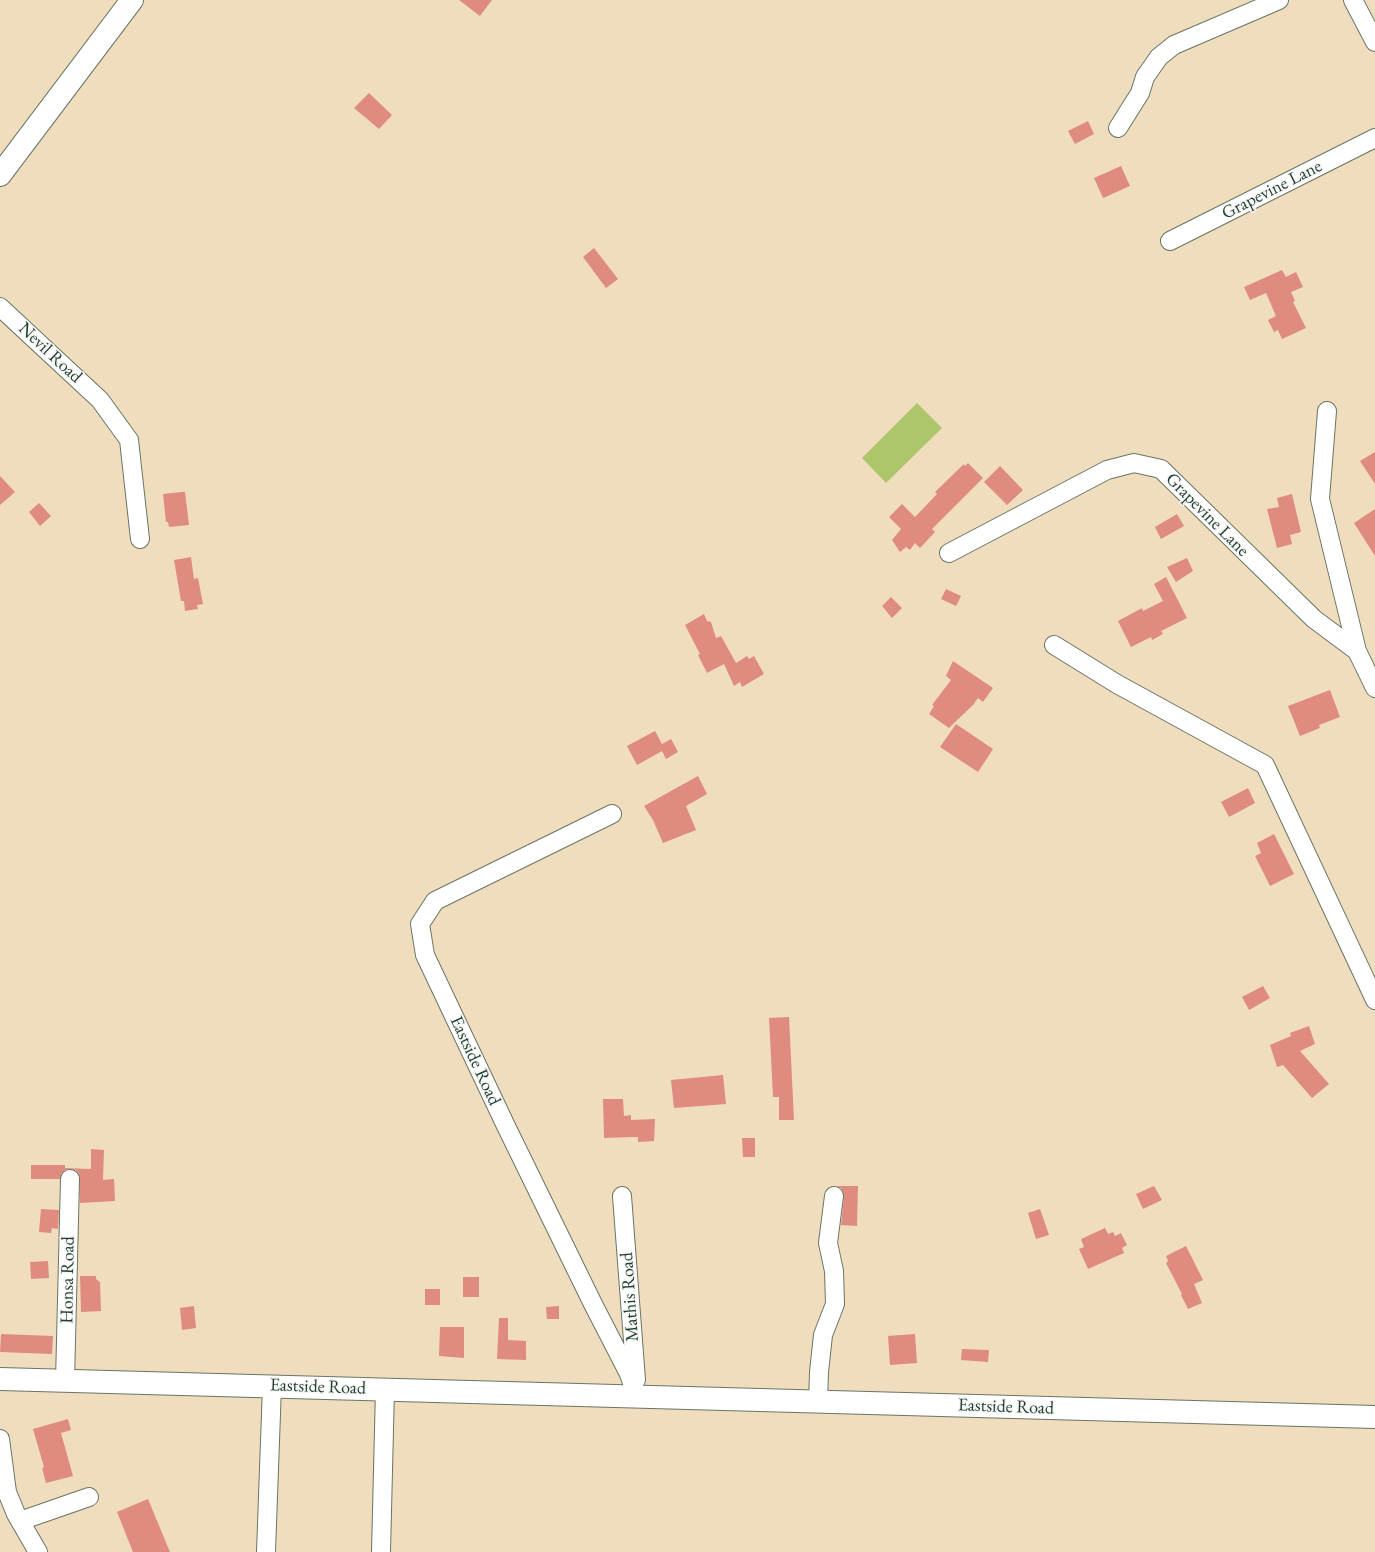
<!DOCTYPE html>
<html>
<head>
<meta charset="utf-8">
<style>
	body { margin:0 }
	canvas { display:block; background:#efddbd }
</style>
</head>
<body>
<canvas width="1375" height="1552"></canvas>
<script>
const g = document.querySelector('canvas').getContext('2d');
g.lineJoin = 'round';
function fill(path, color) {
  g.fillStyle = color;
  g.fill(path, 'evenodd');
}
function poly(rows) {
  const path = new Path2D();
  for (const r of rows) {
    path.moveTo(r[0], r[1]);
    for (let i = 2; i < r.length; i += 2) path.lineTo(r[i], r[i + 1]);
  }
  return path;
}
function strokePath(path, color, width, dash) {
  g.strokeStyle = color;
  g.lineWidth = width;
  g.lineCap = dash ? 'butt' : 'round';
  g.setLineDash(dash || []);
  g.stroke(path);
}
function label(font, color, halo, rows, align = 'center') {
  g.font = font + ' "EB Garamond",serif';
  g.lineWidth = 3;
  g.setLineDash([]);
  g.textBaseline = 'middle';
  g.strokeStyle = halo;
  g.fillStyle = color;
  for (const [text, x, y, turn = 0] of rows) {
    g.save();
    g.translate(x, y);
    g.rotate((+turn || 0) * Math.PI / 180);
    g.textAlign = isNaN(turn) ? turn : align;
    if (halo) g.strokeText(text, 0, 0);
    g.fillText(text, 0, 0);
    g.restore();
  }
}
const green = poly([
	[917,403,942,428,886,483,862,458]
]);
const building = poly([
	[459,0,492,0,480,16],
	[369,93,392,115,379,129,354,108],
	[1088,121,1094,134,1075,144,1068,131],
	[1121,166,1130,186,1103,198,1094,178],
	[594,248,618,279,606,288,583,257],
	[1282,270,1286,277,1296,272,1303,287,1291,292,1295,301,1293,302,1306,328,1282,339,1278,330,1274,332,1268,320,1276,316,1266,293,1250,300,1244,287],
	[1375,452,1375,484,1360,461],
	[968,463,983,478,932,529,935,532,920,548,915,543,910,550,906,547,900,552,892,540,901,529,889,517,902,504,915,517,937,494,935,492,964,464,965,466],
	[1000,466,1023,490,1007,505,984,482],
	[0,476,15,492,0,505],
	[182,492,185,492,189,525,169,527,168,522,166,522,163,494],
	[1292,494,1301,532,1290,535,1292,544,1277,548,1267,509,1279,507,1277,498],
	[39,503,51,516,40,526,29,512],
	[1375,509,1375,556,1354,523],
	[1177,514,1184,526,1161,539,1155,527],
	[191,557,194,579,198,578,203,604,197,605,198,609,185,611,184,601,181,601,174,560],
	[1187,558,1193,571,1176,582,1167,567],
	[1166,577,1187,618,1161,631,1163,634,1152,640,1151,637,1131,647,1118,621,1142,608,1143,611,1163,601,1154,584],
	[946,589,961,596,956,606,941,599],
	[891,597,902,608,892,618,882,606],
	[704,614,707,621,711,622,716,638,721,636,736,663,747,656,749,659,754,656,764,674,742,687,740,682,734,686,724,664,707,673,698,655,700,654,685,625],
	[953,661,993,688,983,702,978,698,973,705,949,728,929,714,934,706,932,705,951,680,946,676],
	[1330,690,1340,717,1319,725,1320,728,1300,736,1288,706],
	[956,724,993,749,978,772,940,747],
	[655,731,662,744,671,739,678,752,666,759,662,751,637,765,627,746],
	[698,776,707,794,686,806,696,830,663,843,653,820,644,806],
	[1248,788,1255,803,1229,817,1221,802],
	[1274,834,1294,874,1270,886,1255,856,1261,853,1257,843],
	[1263,986,1270,998,1249,1010,1242,997],
	[789,1017,794,1120,779,1120,779,1097,773,1097,769,1018],
	[1309,1026,1315,1044,1300,1051,1329,1084,1312,1098,1283,1065,1277,1067,1270,1045,1291,1036,1290,1033],
	[723,1075,726,1104,674,1108,671,1080],
	[603,1099,623,1099,624,1116,631,1115,631,1120,655,1119,654,1141,638,1142,638,1137,634,1137,604,1138],
	[742,1138,755,1138,755,1157,743,1157],
	[91,1149,104,1150,103,1180,114,1179,115,1201,80,1203,79,1174,76,1170,71,1169,65,1170,61,1174,60,1179,31,1179,31,1165,65,1165,65,1168,90,1169,91,1168],
	[836,1186,858,1186,857,1226,841,1225,844,1197,843,1192,841,1188],
	[1154,1186,1162,1200,1143,1209,1136,1194],
	[41,1209,59,1210,58,1229,52,1228,51,1233,39,1232],
	[1040,1209,1049,1235,1036,1239,1028,1213],
	[1105,1228,1108,1234,1113,1232,1115,1236,1121,1233,1127,1245,1122,1248,1124,1253,1088,1269,1079,1249,1084,1247,1081,1239],
	[1186,1246,1203,1280,1194,1284,1202,1303,1188,1309,1181,1295,1182,1294,1166,1263,1168,1261,1166,1256],
	[48,1261,49,1278,31,1279,30,1262],
	[80,1276,96,1276,96,1279,100,1282,101,1311,81,1312],
	[463,1277,479,1277,479,1297,463,1297],
	[425,1289,440,1289,440,1305,425,1305],
	[194,1306,196,1328,182,1330,180,1308],
	[559,1306,559,1319,547,1319,546,1307],
	[499,1318,508,1318,508,1340,526,1341,526,1360,497,1359],
	[440,1327,464,1327,464,1358,439,1356],
	[1,1334,53,1336,52,1354,0,1352],
	[915,1334,917,1363,890,1365,888,1336],
	[962,1349,989,1350,988,1362,961,1360],
	[68,1419,71,1430,61,1433,73,1476,46,1483,42,1468,44,1467,33,1429],
	[148,1499,170,1552,133,1552,117,1512]
]);
const minor = poly([
	[1353,0,1375,42],
	[1118,128,1140,93,1145,77,1159,57,1174,45,1279,0],
	[1170,241,1375,138],
	[0,307,100,400,129,440,140,539],
	[1327,411,1320,499,1357,651,1375,688],
	[949,553,1107,470,1134,463,1161,469,1314,619,1357,651],
	[1054,645,1117,684,1265,765,1375,1000],
	[612,814,435,901,420,924,425,955,505,1124,593,1304,629,1374,637,1397],
	[622,1196,636,1380],
	[65,1381,70,1179],
	[818,1402,819,1372,823,1335,835,1304,834,1271,828,1243,834,1196],
	[0,1439,7,1492,16,1514,38,1552],
	[20,1521,89,1497],
	[266,1552,272,1386],
	[381,1552,385,1389]
]);
const major = poly([
	[0,175,132,0],
	[0,1379,1375,1417]
]);
const streetNames = [
	["Grapevine Lane",1272,190,-27],
	["Nevil Road",50,353,43],
	["Grapevine Lane",1207,515,45],
	["Eastside Road",475,1061,65],
	["Honsa Road",68,1280,-89],
	["Mathis Road",630,1297,-94],
	["Eastside Road",318,1387,2],
	["Eastside Road",1006,1407,2]
];
fill(green, '#adc66b');
fill(building, '#e08b80');
strokePath(minor, '#687564', 20);
strokePath(major, '#687564', 24);
strokePath(minor, '#fff', 18);
strokePath(major, '#fff', 22);
label('18px', '#1f3d34', '#f6f6f2', streetNames);
</script>
</body>
</html>
